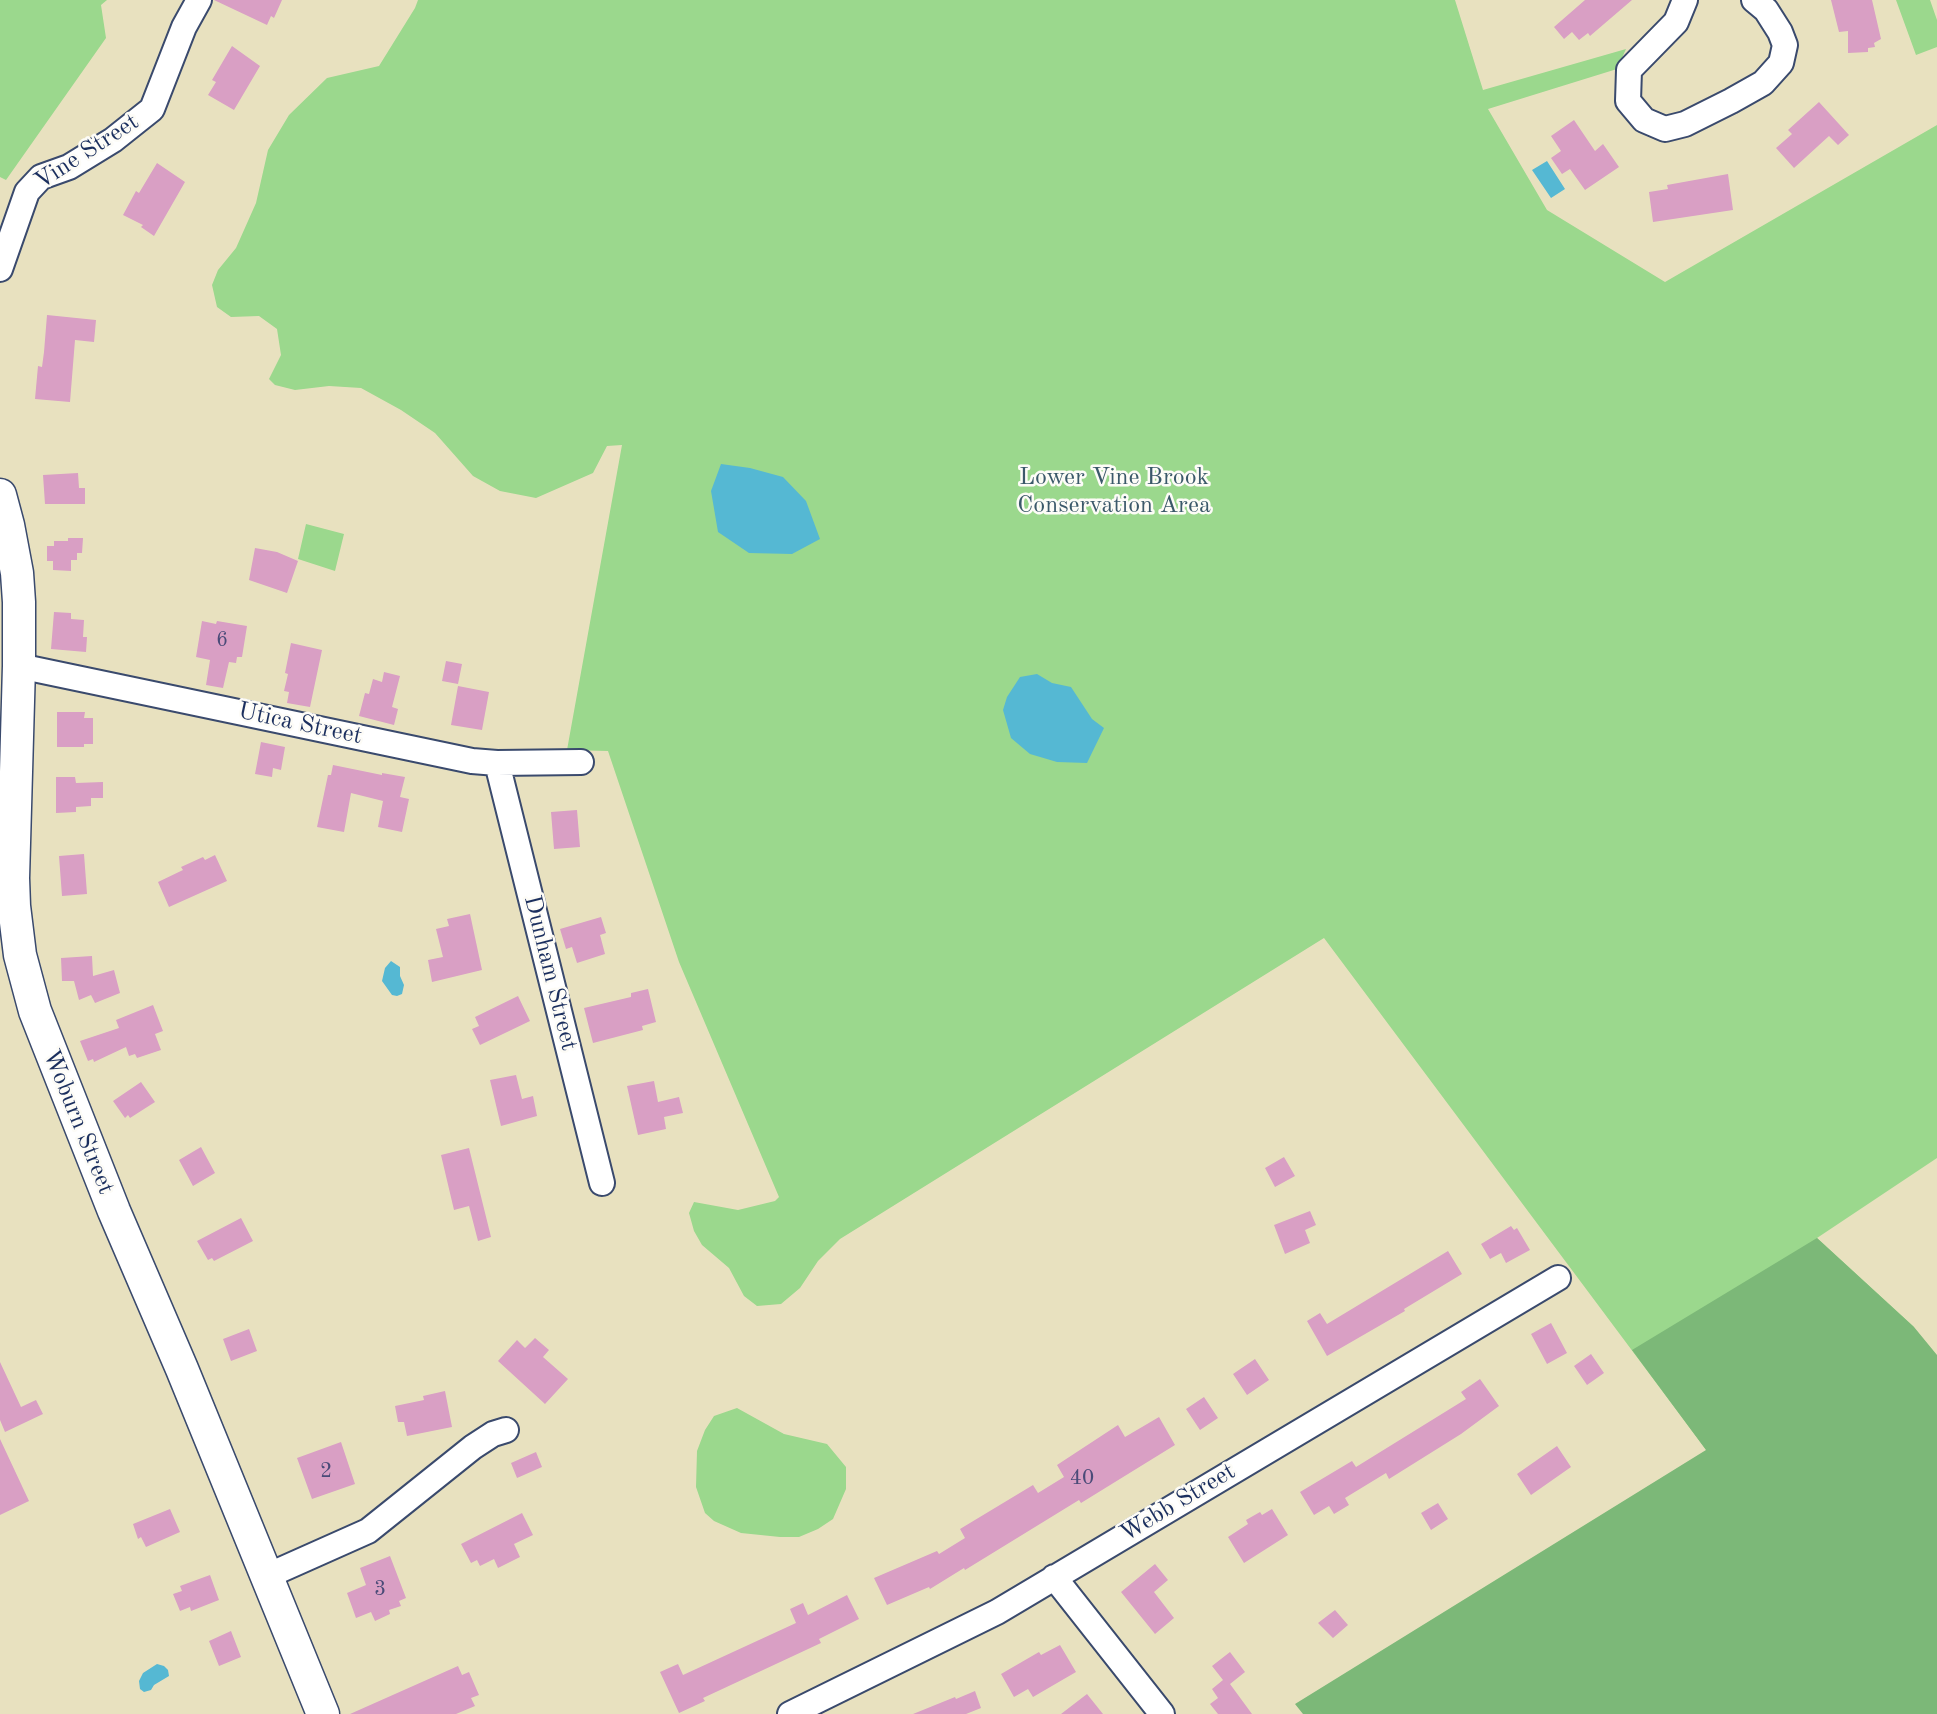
<!DOCTYPE html>
<html>
<head>
<meta charset="utf-8">
<style>
	body { margin:0 }
	canvas { display:block; background:#e8e1bf }
</style>
</head>
<body>
<canvas width="1937" height="1714"></canvas>
<script>
const g = document.querySelector('canvas').getContext('2d');
g.lineJoin = 'round';
function fill(path, color) {
  g.fillStyle = color;
  g.fill(path, 'evenodd');
}
function poly(rows) {
  const path = new Path2D();
  for (const r of rows) {
    path.moveTo(r[0], r[1]);
    for (let i = 2; i < r.length; i += 2) path.lineTo(r[i], r[i + 1]);
  }
  return path;
}
function strokePath(path, color, width, dash) {
  g.strokeStyle = color;
  g.lineWidth = width;
  g.lineCap = dash ? 'butt' : 'round';
  g.setLineDash(dash || []);
  g.stroke(path);
}
function label(font, color, halo, rows, align = 'center') {
  g.font = font + ' "Old Standard TT",serif';
  g.lineWidth = 5;
  g.setLineDash([]);
  g.textBaseline = 'middle';
  g.strokeStyle = halo;
  g.fillStyle = color;
  for (const [text, x, y, turn = 0] of rows) {
    g.save();
    g.translate(x, y);
    g.rotate((+turn || 0) * Math.PI / 180);
    g.textAlign = isNaN(turn) ? turn : align;
    if (halo) g.strokeText(text, 0, 0);
    g.fillText(text, 0, 0);
    g.restore();
  }
}
const green = poly([
	[0,0,107,0,101,5,106,38,6,180,0,177],
	[418,0,1455,0,1483,90,1626,49,1617,69,1488,109,1547,210,1665,282,1937,125,1937,1158,1817,1238,1914,1327,1719,1467,1324,938,840,1239,818,1261,800,1288,781,1304,757,1306,744,1296,729,1268,702,1245,694,1231,689,1213,694,1202,738,1210,775,1201,779,1197,679,962,608,751,567,750,622,445,607,446,593,473,536,498,500,491,473,476,435,433,401,410,361,388,329,386,295,390,275,385,269,379,281,355,277,329,259,316,231,317,217,307,212,285,218,270,236,248,256,203,268,150,289,115,327,78,379,66,415,8],
	[1896,0,1930,0,1937,20,1937,47,1916,55],
	[306,524,344,534,335,571,298,559],
	[737,1408,784,1434,827,1444,846,1467,846,1489,833,1519,818,1529,799,1537,780,1537,741,1533,714,1521,705,1513,696,1487,697,1451,705,1430,714,1416]
]);
const forest = poly([
	[1817,1238,1914,1327,1937,1355,1937,1714,1303,1714,1295,1704,1706,1450,1632,1350]
]);
const water = poly([
	[1547,161,1565,189,1551,198,1532,170],
	[721,464,750,468,783,477,806,501,820,539,792,554,749,553,718,532,711,491],
	[1037,674,1052,683,1071,687,1092,719,1104,728,1087,763,1057,762,1030,754,1011,738,1003,710,1007,697,1020,677],
	[391,961,400,967,400,976,404,985,402,994,397,996,392,995,382,981,385,968],
	[157,1664,164,1666,168,1670,169,1676,154,1685,151,1690,144,1692,140,1689,139,1681,143,1673]
]);
const building = poly([
	[214,0,282,0,274,18,271,16,267,25],
	[1585,0,1632,0,1590,36,1588,33,1579,40,1572,32,1564,39,1554,27],
	[1831,0,1872,0,1881,39,1874,43,1875,47,1868,48,1868,52,1848,53,1848,31,1839,32],
	[232,46,260,66,234,110,208,95,216,82,212,80],
	[1819,102,1849,135,1838,145,1829,136,1794,168,1776,148,1792,134,1788,130],
	[1574,120,1595,151,1603,144,1619,167,1585,190,1570,169,1562,174,1551,158,1561,151,1551,136],
	[157,163,185,182,154,236,141,227,143,225,123,215,136,191,139,193],
	[1728,174,1733,210,1653,222,1649,192,1668,189,1667,185],
	[47,315,96,320,94,342,75,340,70,402,35,399,38,366,42,367,44,352],
	[78,473,79,488,85,488,85,504,45,504,43,475],
	[68,538,83,538,82,553,77,553,77,560,71,560,71,571,53,570,53,561,47,561,47,546,54,546,54,541,68,541],
	[255,548,277,552,298,561,287,593,249,580],
	[54,612,71,613,71,619,84,620,83,637,87,637,86,652,51,649],
	[202,621,216,624,217,621,247,626,242,657,237,657,236,663,229,662,223,688,206,685,210,660,196,657],
	[291,643,322,650,310,707,287,703,289,692,284,691,288,674,285,673],
	[446,661,462,664,458,684,442,681],
	[384,672,400,676,392,707,398,709,394,725,359,716,365,693,369,694,373,679,382,682],
	[458,686,489,692,482,730,451,725],
	[57,712,85,712,84,718,93,718,93,744,84,744,84,747,57,747],
	[261,742,285,747,281,770,273,768,272,777,255,774],
	[333,765,382,775,382,773,405,777,400,797,409,799,402,832,378,827,383,801,351,793,344,832,317,827,328,775,331,775],
	[56,777,75,777,76,783,103,782,103,798,91,798,91,806,76,807,76,812,56,813],
	[577,810,580,847,554,849,551,812],
	[84,854,87,894,62,896,59,856],
	[215,855,227,881,169,907,158,882,183,870,181,867,203,857,205,860],
	[470,914,482,970,432,982,428,960,443,957,436,929,449,926,447,919],
	[601,917,606,933,600,935,605,954,577,963,572,947,566,949,560,929],
	[92,956,93,976,114,970,120,993,95,1003,91,995,79,1000,74,981,62,981,61,958],
	[648,989,656,1022,642,1026,643,1030,593,1043,584,1008,631,997,631,993],
	[518,996,530,1021,480,1045,472,1029,479,1026,475,1017],
	[153,1005,163,1031,155,1034,161,1050,137,1058,135,1054,129,1056,126,1047,94,1062,93,1059,88,1061,80,1041,119,1028,116,1020],
	[516,1075,522,1099,533,1096,537,1116,501,1126,490,1080],
	[654,1081,658,1102,679,1097,683,1113,664,1117,666,1129,638,1135,627,1086],
	[141,1082,155,1102,130,1118,128,1115,125,1118,113,1101],
	[201,1147,215,1173,193,1186,179,1160],
	[469,1148,491,1237,478,1241,469,1206,454,1210,441,1155],
	[1284,1157,1295,1176,1275,1187,1265,1168],
	[1310,1211,1316,1225,1305,1230,1310,1243,1285,1254,1274,1225],
	[241,1218,253,1241,214,1261,212,1258,208,1260,197,1241],
	[1511,1226,1514,1230,1517,1228,1530,1250,1506,1263,1501,1253,1490,1259,1481,1244],
	[1448,1251,1462,1274,1404,1309,1405,1311,1327,1356,1307,1321,1320,1313,1327,1324],
	[1551,1323,1567,1353,1547,1364,1531,1334],
	[249,1329,257,1351,231,1361,223,1339],
	[535,1338,549,1350,543,1357,568,1379,545,1404,498,1361,517,1340,525,1348],
	[1591,1354,1604,1373,1587,1385,1574,1366],
	[1255,1359,1269,1380,1247,1395,1233,1374],
	[0,1362,21,1407,36,1400,43,1414,5,1432,0,1420],
	[1480,1379,1499,1406,1461,1434,1389,1479,1386,1473,1345,1498,1349,1505,1334,1514,1329,1506,1314,1515,1300,1492,1352,1461,1356,1467,1466,1399,1461,1392],
	[445,1391,452,1427,407,1436,404,1422,398,1422,395,1406,424,1400,423,1396],
	[1204,1397,1218,1418,1200,1430,1186,1409],
	[1159,1417,1175,1445,1081,1503,1079,1500,965,1570,964,1568,930,1589,929,1587,887,1605,874,1578,937,1551,939,1554,965,1538,960,1529,1033,1485,1038,1493,1064,1477,1057,1465,1118,1425,1125,1437],
	[0,1439,29,1501,0,1515],
	[341,1442,355,1484,312,1499,297,1458],
	[1557,1446,1571,1467,1531,1495,1517,1474],
	[536,1452,542,1467,517,1478,511,1463],
	[1438,1503,1448,1519,1431,1530,1421,1513],
	[170,1509,180,1532,146,1547,141,1537,138,1539,133,1524],
	[1272,1509,1288,1535,1244,1563,1228,1537,1248,1524,1246,1520,1260,1512,1262,1515],
	[522,1513,533,1535,514,1544,520,1557,498,1568,494,1559,480,1566,477,1560,471,1563,461,1544],
	[390,1556,406,1598,399,1601,401,1606,389,1610,390,1614,375,1621,371,1612,356,1618,347,1593,366,1585,360,1568],
	[1155,1564,1168,1580,1154,1592,1174,1618,1155,1634,1121,1592],
	[210,1575,219,1600,191,1611,190,1607,180,1611,173,1594,182,1591,180,1586],
	[847,1595,859,1619,819,1639,821,1643,703,1698,705,1701,679,1713,660,1672,678,1664,683,1675,796,1623,790,1609,803,1603,808,1615],
	[1335,1610,1348,1625,1333,1638,1318,1623],
	[231,1631,241,1657,219,1666,209,1641],
	[1060,1645,1076,1672,1033,1697,1028,1689,1014,1697,1001,1674,1039,1652,1041,1655],
	[1230,1652,1245,1672,1230,1684,1252,1714,1218,1714,1210,1704,1218,1698,1212,1689,1223,1680,1212,1666],
	[458,1666,462,1675,469,1672,479,1695,471,1698,475,1706,456,1714,350,1714],
	[975,1691,981,1708,966,1714,913,1714,955,1697,956,1699],
	[1087,1694,1103,1714,1061,1714]
]);
const minor = poly([
	[1685,0,1676,22,1629,70,1628,101,1644,120,1665,129,1685,124,1731,101,1763,83,1781,63,1785,45,1780,32,1766,10,1754,0],
	[0,269,27,192,41,177,69,167,113,140,152,109,184,27,199,0],
	[19,666,472,761,497,763,581,762],
	[497,763,602,1183],
	[267,1576,368,1531,473,1447,493,1434,506,1430],
	[1054,1577,1162,1714],
	[790,1714,997,1612,1558,1278]
]);
const major = poly([
	[0,495,8,525,17,573,19,602,19,666,13,878,14,906,20,955,35,1011,114,1211,182,1369,323,1714]
]);
const numberNames = [
	["6",222,640],
	["2",326,1471],
	["40",1082,1478],
	["3",380,1589]
];
const streetNames = [
	["Vine Street",87,152,-33],
	["Utica Street",300,724,12],
	["Dunham Street",550,973,76],
	["Woburn Street",78,1122,68],
	["Webb Street",1178,1503,-31]
];
const parkNames = [
	["Lower Vine Brook",1114,478],
	["Conservation Area",1114,506]
];
fill(green, '#9bd88d');
fill(forest, '#7cb878');
fill(water, '#55b8d3');
fill(building, '#d99fc4');
strokePath(minor, '#3a4a6d', 28);
strokePath(major, '#3a4a6d', 35);
strokePath(minor, '#fff', 24);
strokePath(major, '#fff', 32);
label('21px', '#4a4b78', null, numberNames);
label('24px', '#1b2f5e', '#fdfcf7', streetNames);
label('24px', '#3b596a', '#fdfcf7', parkNames);
</script>
</body>
</html>
